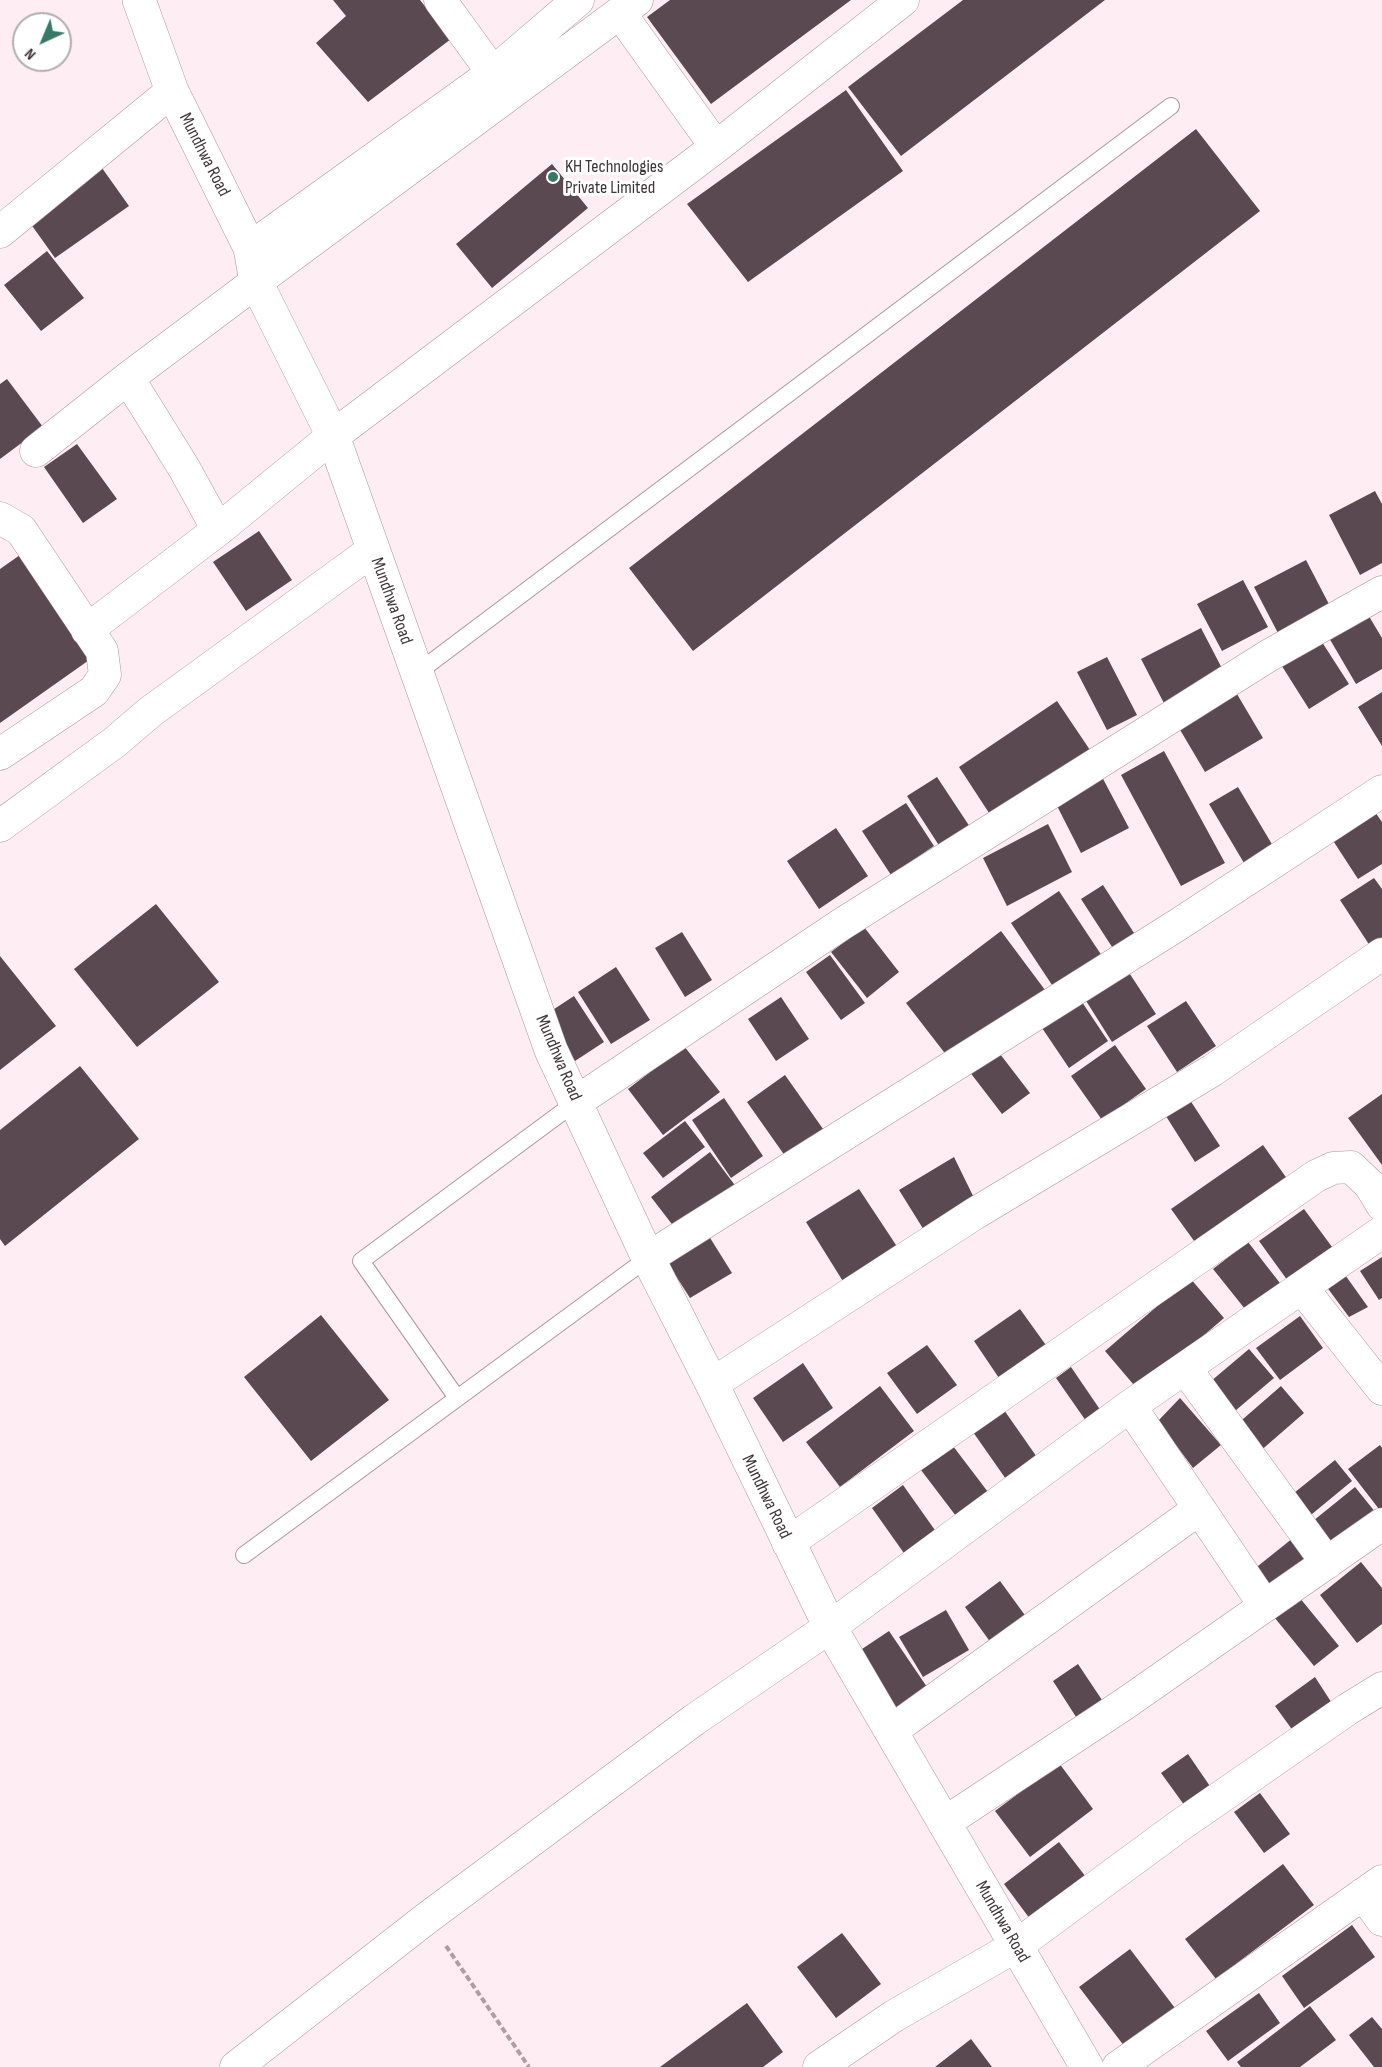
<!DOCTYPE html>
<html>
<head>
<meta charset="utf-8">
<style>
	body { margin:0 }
	#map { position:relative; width:1382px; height:2067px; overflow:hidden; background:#feedf3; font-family:"Sofia Sans Condensed",sans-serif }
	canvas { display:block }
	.north { position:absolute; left:12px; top:12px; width:60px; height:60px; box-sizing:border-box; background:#fff; border:2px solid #b2aeaf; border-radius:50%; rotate:224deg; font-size:16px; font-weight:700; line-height:24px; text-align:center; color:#3e3538 }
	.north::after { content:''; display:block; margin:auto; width:21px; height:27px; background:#387866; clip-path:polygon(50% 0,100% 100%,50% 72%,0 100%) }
</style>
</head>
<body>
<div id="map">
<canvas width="1382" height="2067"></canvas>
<div class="north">N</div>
</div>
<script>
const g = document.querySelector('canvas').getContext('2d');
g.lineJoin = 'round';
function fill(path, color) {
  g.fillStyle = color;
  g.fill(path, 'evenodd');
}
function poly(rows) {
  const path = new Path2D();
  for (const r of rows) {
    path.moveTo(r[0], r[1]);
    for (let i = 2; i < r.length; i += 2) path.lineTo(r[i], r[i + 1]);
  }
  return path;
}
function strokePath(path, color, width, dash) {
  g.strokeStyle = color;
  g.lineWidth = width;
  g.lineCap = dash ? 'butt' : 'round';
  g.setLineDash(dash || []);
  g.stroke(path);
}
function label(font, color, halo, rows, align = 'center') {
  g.font = font + ' "Sofia Sans Condensed",sans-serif';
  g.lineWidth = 6;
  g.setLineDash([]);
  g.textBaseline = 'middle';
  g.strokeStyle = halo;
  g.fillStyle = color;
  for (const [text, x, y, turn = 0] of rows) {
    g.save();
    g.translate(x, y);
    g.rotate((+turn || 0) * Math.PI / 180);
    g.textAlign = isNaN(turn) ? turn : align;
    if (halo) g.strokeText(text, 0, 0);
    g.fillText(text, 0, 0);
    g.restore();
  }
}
const building = poly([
	[333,0,420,0,451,39,368,102,316,43,346,16],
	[670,0,851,0,711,104,647,17],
	[963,0,1105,0,901,156,848,87],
	[846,90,903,171,748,282,687,204],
	[1196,129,1260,211,693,651,629,568],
	[552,164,588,208,492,288,456,244],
	[102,168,129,206,55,258,28,220],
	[47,251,84,298,41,331,4,285],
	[7,379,43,427,0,459,0,384],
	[77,444,117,499,83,523,44,467],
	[1375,491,1382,504,1382,563,1360,575,1329,515],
	[259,531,292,580,246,611,213,562],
	[20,555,92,658,0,723,0,569],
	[1306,560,1331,608,1279,635,1254,587],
	[1243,580,1268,627,1222,651,1197,604],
	[1364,608,1382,638,1382,669,1356,684,1325,631],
	[1201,628,1227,678,1167,709,1141,659],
	[1320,639,1349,684,1309,709,1280,663],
	[1107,657,1137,715,1107,730,1077,672],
	[1234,689,1263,738,1205,772,1176,723],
	[1382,692,1382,746,1358,707],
	[1057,701,1090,750,991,816,959,767],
	[1164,751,1225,863,1181,886,1121,775],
	[1101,775,1129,828,1081,853,1054,800],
	[937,777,970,827,940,847,907,796],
	[1238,787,1273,846,1244,863,1209,804],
	[906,803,934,846,891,875,862,831],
	[1373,809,1382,822,1382,864,1358,879,1330,836],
	[1048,824,1072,872,1007,906,983,858],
	[836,828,868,876,819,909,787,861],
	[1374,878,1382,889,1382,942,1372,949,1340,900],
	[1103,885,1136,936,1114,950,1081,899],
	[1059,891,1104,959,1056,991,1011,923],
	[156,904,219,982,137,1047,74,969],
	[864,927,899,972,867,998,831,952],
	[1001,931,1048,994,954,1065,906,1003],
	[682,932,712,980,685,997,655,948],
	[830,955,865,1003,841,1020,806,972],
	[0,956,56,1026,0,1070],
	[616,967,650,1020,611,1044,578,992],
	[1126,968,1156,1014,1112,1042,1083,996],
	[574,996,604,1042,575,1061,545,1015],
	[1078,996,1108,1041,1069,1068,1038,1022],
	[781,997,809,1039,776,1061,748,1019],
	[1186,1001,1216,1046,1177,1072,1147,1026],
	[1115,1045,1146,1089,1102,1120,1071,1076],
	[684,1046,720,1092,663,1135,628,1089],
	[997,1050,1030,1093,1002,1114,969,1071],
	[80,1066,139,1139,5,1246,0,1239,0,1130],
	[785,1075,828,1136,790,1163,747,1102],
	[1382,1094,1382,1165,1348,1118],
	[1188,1097,1220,1146,1195,1162,1164,1113],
	[724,1098,763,1156,731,1178,692,1120],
	[685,1121,705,1147,663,1178,643,1153],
	[1263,1145,1288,1180,1197,1245,1171,1209],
	[710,1152,737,1188,678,1232,651,1197],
	[954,1157,977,1204,927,1235,899,1190],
	[859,1189,898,1248,844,1283,806,1222],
	[1304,1209,1338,1255,1293,1288,1259,1241],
	[707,1233,732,1273,690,1298,665,1259],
	[1248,1242,1283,1287,1249,1314,1213,1269],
	[1382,1257,1382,1298,1379,1300,1360,1271],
	[1343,1272,1368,1307,1349,1317,1326,1286],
	[1190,1278,1224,1318,1139,1391,1105,1351],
	[1020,1309,1048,1348,1001,1381,974,1341],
	[321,1315,389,1400,311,1461,244,1377],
	[1300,1316,1323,1348,1280,1380,1256,1348],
	[927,1345,957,1385,917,1414,887,1373],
	[1249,1349,1274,1378,1229,1416,1204,1387],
	[803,1363,833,1408,783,1442,753,1398],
	[1071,1367,1101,1411,1086,1421,1056,1378],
	[880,1386,914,1431,840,1487,806,1442],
	[1281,1386,1304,1413,1258,1453,1235,1426],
	[1180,1398,1221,1445,1193,1468,1158,1421],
	[1004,1410,1039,1460,1008,1482,973,1432],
	[1380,1445,1382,1448,1382,1513,1348,1469],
	[953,1446,991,1496,959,1520,921,1470],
	[1335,1460,1352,1481,1306,1519,1289,1497],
	[903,1485,937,1533,906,1556,872,1508],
	[1355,1487,1376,1513,1334,1547,1313,1521],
	[1293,1538,1312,1561,1266,1596,1248,1574],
	[1361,1562,1382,1588,1382,1624,1357,1643,1320,1595],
	[1000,1581,1027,1618,991,1643,965,1607],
	[1295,1592,1339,1646,1314,1666,1270,1612],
	[946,1610,969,1650,923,1677,899,1637],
	[889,1631,927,1687,892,1711,853,1655],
	[1078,1664,1104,1703,1078,1720,1053,1681],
	[1315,1677,1337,1711,1299,1739,1275,1706],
	[1188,1754,1216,1795,1190,1813,1161,1773],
	[1059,1763,1093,1809,1030,1857,995,1811],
	[1260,1793,1290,1834,1264,1853,1234,1812],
	[1059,1842,1089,1881,1033,1923,1004,1884],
	[1283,1864,1314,1905,1216,1979,1185,1939],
	[1352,1925,1375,1957,1304,2008,1282,1976],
	[842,1933,881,1984,836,2018,797,1967],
	[1130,1949,1178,2012,1128,2051,1079,1987],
	[1259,1993,1280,2023,1228,2061,1206,2031],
	[747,2003,783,2052,763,2067,660,2067],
	[1310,2006,1336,2040,1300,2067,1241,2067,1237,2062],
	[1372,2017,1382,2029,1382,2067,1374,2067,1349,2035],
	[971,2039,992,2067,935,2067]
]);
const path = poly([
	[446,1946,529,2067]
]);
const lane = poly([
	[417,673,1171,106],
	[457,1398,361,1261,576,1102],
	[244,1555,648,1258]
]);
const street = poly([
	[440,0,493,73],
	[620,13,716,147],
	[0,232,172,91],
	[250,248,493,73,578,0],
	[128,378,184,468,218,530],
	[36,451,128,378,256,282,637,0],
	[0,518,21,530,102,651,105,675,94,691,0,754],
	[87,630,218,530,333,436,716,147,903,0],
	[0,826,115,742,150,712,373,550],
	[576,1102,842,924,1268,656,1382,592],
	[648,1258,1179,924,1382,791],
	[1302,1288,1382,1389],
	[1185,1368,1327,1563],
	[712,1384,974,1214,1213,1070,1382,954],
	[1130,1406,1265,1606],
	[788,1543,1316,1176,1333,1168,1351,1167,1370,1185,1382,1205],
	[891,1731,1199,1509],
	[944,1823,1123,1705,1382,1524],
	[1363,1894,1382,1920],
	[236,2067,427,1918,694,1720,830,1627,1130,1406,1382,1232],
	[819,2067,894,2016,1016,1946,1179,1826,1348,1709,1382,1688],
	[1118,2067,1382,1881]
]);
const primary = poly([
	[139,0,172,91,250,248,256,282,333,436,551,1050,648,1258,712,1384,830,1627,1087,2067]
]);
const markers = [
	[553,177,6,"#387866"]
];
const streetNames = [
	["Mundhwa Road",204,155,63],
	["Mundhwa Road",391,601,70],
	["Mundhwa Road",558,1058,67],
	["Mundhwa Road",766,1497,64],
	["Mundhwa Road",1002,1922,60]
];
const poiNames = [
	["KH Technologies",565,167],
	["Private Limited",565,188]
];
fill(building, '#5a4950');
strokePath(lane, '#aa979e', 18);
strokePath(street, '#aa979e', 33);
strokePath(primary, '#aa979e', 34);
strokePath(path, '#ac9fa3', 4, [6, 3]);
strokePath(lane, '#fff', 16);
strokePath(street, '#fff', 32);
strokePath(primary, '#fff', 33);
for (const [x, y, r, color] of markers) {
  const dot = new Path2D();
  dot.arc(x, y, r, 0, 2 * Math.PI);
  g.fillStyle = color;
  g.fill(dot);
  strokePath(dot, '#fff', 2);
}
label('18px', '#3e3538', '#fff', streetNames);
label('18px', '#3e3538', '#fff', poiNames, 'left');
</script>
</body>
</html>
